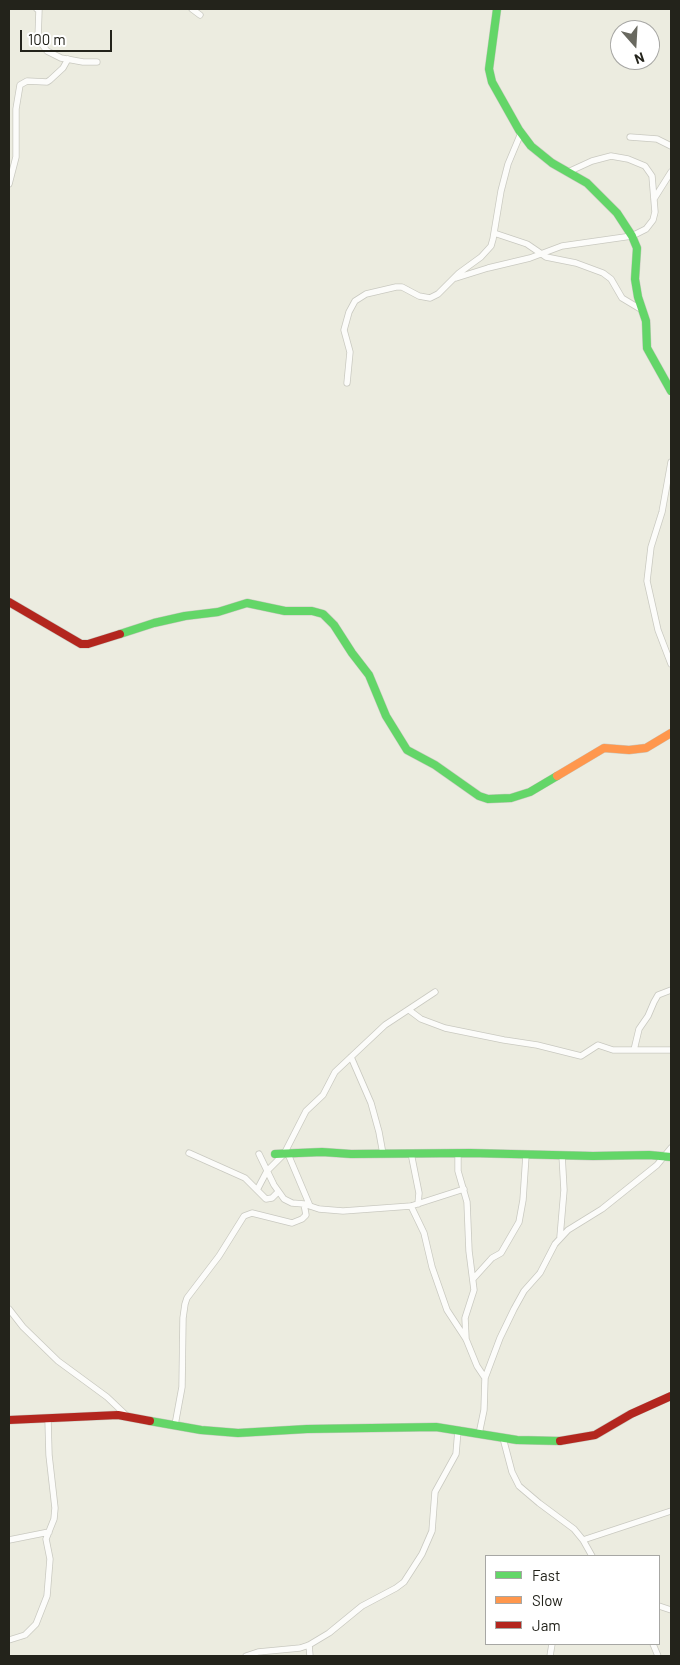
<!DOCTYPE html>
<html>
<head>
<meta charset="utf-8">
<style>
	body { margin:0 }
	#map { position:relative; width:680px; height:1665px; overflow:hidden; background:#ecece0; font-family:Barlow,sans-serif }
	canvas { display:block }
	.frame { position:absolute; inset:0; border:10px solid #23231b; pointer-events:none }
	.legend { position:absolute; left:485px; top:1555px; width:175px; height:90px; box-sizing:border-box; background:#fff; border:1px solid #a7a7a4; margin:0; padding:6px 9px; list-style:none; font-size:15px; color:#23231b }
	.legend li { display:flex; align-items:center; gap:10px; height:25px }
	.legend b { width:25px; border:1px solid #a7a7a4 }
	.north { position:absolute; left:610px; top:20px; width:50px; height:50px; box-sizing:border-box; background:#fff; border:1px solid #a7a7a4; border-radius:50%; rotate:161deg; font-size:14px; font-weight:700; line-height:20px; text-align:center; color:#23231b }
	.north::after { content:''; display:block; margin:auto; width:18px; height:22px; background:#696960; clip-path:polygon(50% 0,100% 100%,50% 72%,0 100%) }
	.scale { position:absolute; left:20px; top:30px; width:92px; height:22px; box-sizing:border-box; border:2px solid #23231b; border-top:0; padding-left:6px; font-size:15px; line-height:18px; white-space:nowrap; color:#23231b; -webkit-text-stroke:4px #fff; paint-order:stroke }
</style>
</head>
<body>
<div id="map">
<canvas width="680" height="1665"></canvas>
<div class="frame"></div>
<ul class="legend">
<li><b style="height:6px;background:#63d668"></b>Fast</li>
<li><b style="height:6px;background:#ff974d"></b>Slow</li>
<li><b style="height:6px;background:#b3261e"></b>Jam</li>
</ul>
<div class="north">N</div>
<div class="scale">100 m</div>
</div>
<script>
const g = document.querySelector('canvas').getContext('2d');
g.lineJoin = 'round';
function poly(rows) {
  const path = new Path2D();
  for (const r of rows) {
    path.moveTo(r[0], r[1]);
    for (let i = 2; i < r.length; i += 2) path.lineTo(r[i], r[i + 1]);
  }
  return path;
}
function strokePath(path, color, width, dash) {
  g.strokeStyle = color;
  g.lineWidth = width;
  g.lineCap = dash ? 'butt' : 'round';
  g.setLineDash(dash || []);
  g.stroke(path);
}
const street = poly([
	[37,9,39,10,38,39,47,51,61,58,83,62,97,62],
	[192,9,200,15],
	[630,137,657,139,671,146],
	[9,184,16,157,16,109,20,85,27,81,47,82,50,80,63,68,68,59],
	[654,199,671,172],
	[494,233,527,244,546,257,576,263,603,273,611,279,622,298,642,310],
	[456,278,488,268,530,258,562,246,632,236,646,229,653,220,655,212,652,176,645,166,628,159,611,156,592,161,568,172],
	[347,383,350,352,344,330,349,312,355,301,366,294,396,287,402,287,419,296,430,298,438,294,459,273,481,257,491,246,493,239,501,191,508,164,521,133],
	[671,462,662,512,651,547,647,581,658,630,671,664],
	[409,1010,421,1019,445,1028,504,1040,537,1045,581,1056,598,1045,613,1050,671,1050],
	[634,1050,639,1029,648,1016,654,1002,658,995,671,990],
	[351,1057,371,1103,379,1132,383,1154],
	[189,1153,245,1178,266,1199,272,1198,278,1192],
	[411,1153,419,1193,418,1204],
	[458,1153,458,1171,467,1202,469,1251,474,1290,465,1318,466,1339],
	[259,1154,274,1185,284,1199,292,1203,304,1204,319,1209,343,1211,411,1206,464,1189],
	[288,1154,310,1206],
	[257,1190,267,1171,284,1154,306,1111,323,1095,335,1072,385,1025,435,992],
	[411,1206,424,1233,432,1267,447,1310,466,1339,477,1366,485,1378],
	[560,1237,564,1190,562,1155],
	[473,1279,492,1258,501,1253,519,1222,523,1200,526,1155],
	[9,1309,23,1327,58,1361,107,1397,127,1416],
	[175,1425,182,1387,183,1318,185,1304,187,1298,219,1256,244,1216,252,1213,292,1223,302,1219,306,1215,304,1204],
	[479,1434,484,1410,485,1378,500,1338,514,1309,524,1291,540,1273,555,1244,568,1230,602,1209,657,1165,671,1148],
	[503,1438,512,1472,519,1486,539,1503,574,1529,583,1540,592,1556],
	[9,1540,49,1532],
	[583,1540,671,1511],
	[659,1606,671,1610],
	[9,1640,25,1635,36,1624,47,1596,50,1559,46,1539,54,1519,55,1508,49,1455,48,1419],
	[653,1644,658,1656],
	[309,1645,310,1656],
	[246,1656,258,1652,300,1648,309,1645,329,1633,362,1606,396,1588,404,1582,422,1554,432,1531,435,1492,456,1454,458,1430],
	[550,1656,552,1644]
]);
const fast = poly([
	[497,9,489,69,492,82,519,130,531,146,552,163,587,183,617,213,632,236,637,248,635,279,638,297,646,321,647,348,671,391],
	[120,634,154,623,185,616,218,612,247,603,285,611,312,611,323,614,334,625,352,653,369,675,386,716,407,750,435,765,479,796,488,799,511,798,530,792,557,776],
	[275,1154,322,1152,351,1154,470,1153,593,1156,649,1155,671,1157],
	[150,1421,201,1430,238,1433,307,1429,436,1427,517,1440,560,1441]
]);
const slow = poly([
	[557,776,604,748,629,750,646,748,671,733]
]);
const jam = poly([
	[9,602,81,644,88,644,120,634],
	[9,1420,118,1415,150,1421],
	[560,1441,595,1435,631,1414,671,1396]
]);
strokePath(street, '#c9c9c0', 7);
strokePath(fast, '#c9c9c0', 9);
strokePath(slow, '#c9c9c0', 9);
strokePath(jam, '#c9c9c0', 9);
strokePath(street, '#fcfcfa', 5.5);
strokePath(fast, '#63d668', 8);
strokePath(slow, '#ff974d', 8);
strokePath(jam, '#b3261e', 8);
</script>
</body>
</html>
